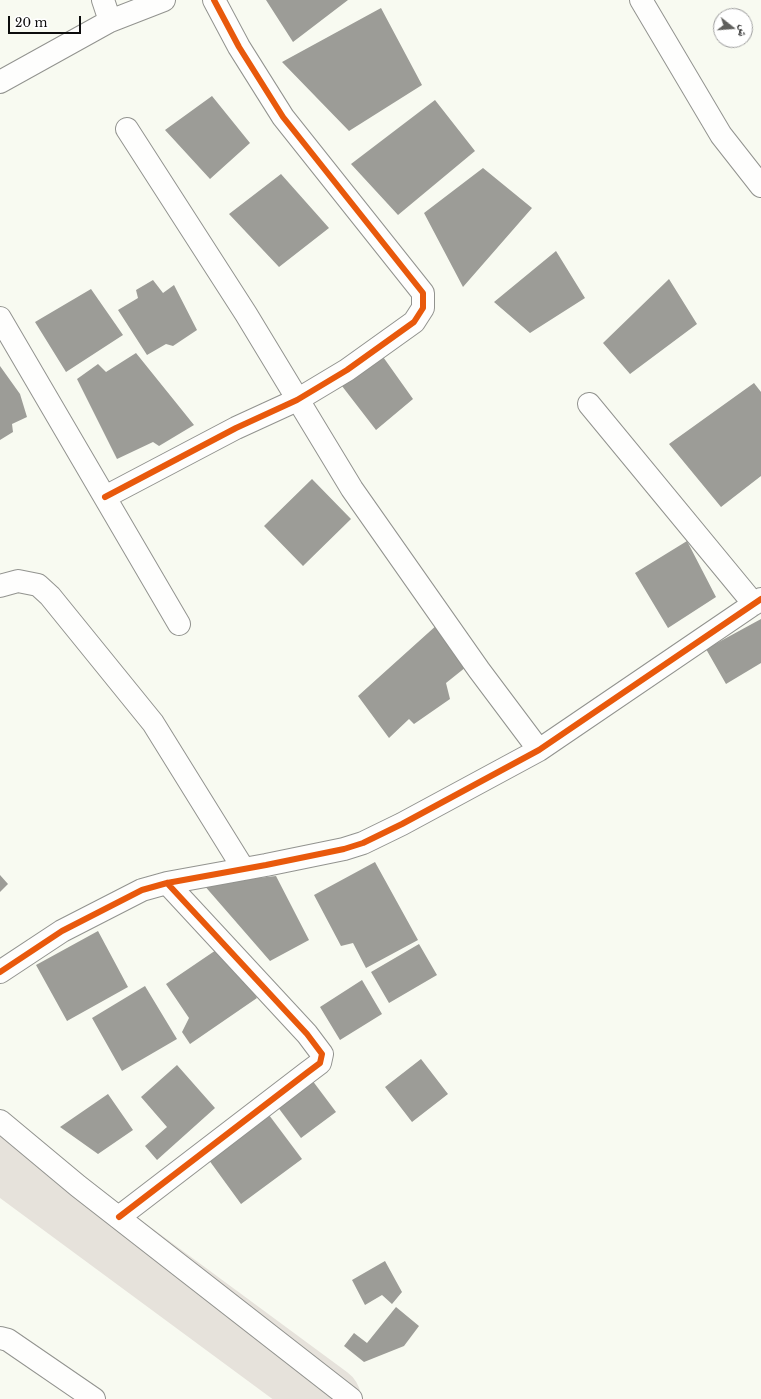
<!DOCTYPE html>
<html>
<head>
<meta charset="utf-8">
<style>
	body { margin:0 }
	#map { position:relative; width:761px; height:1399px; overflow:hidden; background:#f8faf1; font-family:"Libre Baskerville","Noto Naskh Arabic",serif }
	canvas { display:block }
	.north { position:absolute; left:713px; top:8px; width:40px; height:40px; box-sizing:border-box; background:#fff; border:1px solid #9e9e9e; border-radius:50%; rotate:107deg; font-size:11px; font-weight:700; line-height:16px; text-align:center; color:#0c0c0c }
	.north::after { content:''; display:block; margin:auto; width:14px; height:18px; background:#5f5f5c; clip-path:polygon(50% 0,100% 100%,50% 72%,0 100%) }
	.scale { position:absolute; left:8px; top:16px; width:73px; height:18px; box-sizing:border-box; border:2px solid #0c0c0c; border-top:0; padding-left:5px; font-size:12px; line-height:14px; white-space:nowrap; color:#0c0c0c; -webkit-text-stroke:3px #fff; paint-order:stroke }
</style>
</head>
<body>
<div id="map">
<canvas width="761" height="1399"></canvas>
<div class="north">ش</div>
<div class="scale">20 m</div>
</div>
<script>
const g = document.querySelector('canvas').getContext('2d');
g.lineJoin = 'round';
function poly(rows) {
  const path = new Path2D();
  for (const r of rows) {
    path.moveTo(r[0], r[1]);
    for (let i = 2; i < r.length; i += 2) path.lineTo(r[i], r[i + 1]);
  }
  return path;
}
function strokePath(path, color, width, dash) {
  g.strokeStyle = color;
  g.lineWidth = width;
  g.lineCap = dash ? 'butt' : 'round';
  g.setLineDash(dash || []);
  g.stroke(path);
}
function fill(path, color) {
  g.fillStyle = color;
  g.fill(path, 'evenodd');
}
const taxiway = poly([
	[0,1157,328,1399]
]);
const building = poly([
	[266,0,348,0,293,42],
	[381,8,422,85,349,131,282,62],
	[212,96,250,143,210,179,165,130],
	[435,100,475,151,398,215,351,164],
	[483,168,532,208,463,287,424,213],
	[281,174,329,228,279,267,229,214],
	[556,251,585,298,530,333,494,302],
	[669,279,697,324,630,374,603,343],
	[153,280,163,293,174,285,197,330,173,346,166,344,147,355,118,310,138,298,136,290],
	[91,289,123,335,66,372,35,322],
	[136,353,194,425,159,446,153,442,117,459,77,379,98,364,106,372],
	[381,354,413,399,376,430,335,377],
	[0,366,20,394,27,417,12,424,13,432,0,440],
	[754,383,761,392,761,476,721,507,669,444],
	[312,479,351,519,303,566,264,526],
	[687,541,716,597,668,628,635,573],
	[761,619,761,663,726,684,706,649],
	[438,624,466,667,446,683,450,699,414,724,409,719,389,738,358,696],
	[375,862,418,940,366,968,353,943,341,946,314,895],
	[0,875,8,884,0,892],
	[276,876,309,940,270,961,203,884],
	[98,931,128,987,67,1021,36,965],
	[419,944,437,975,389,1003,371,972],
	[222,946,257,998,190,1044,182,1032,189,1018,166,984],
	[362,980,382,1014,340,1040,320,1007],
	[145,986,177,1039,122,1071,92,1018],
	[421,1059,448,1094,412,1122,385,1087],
	[177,1065,215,1108,157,1160,145,1146,167,1127,141,1097],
	[312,1080,336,1112,301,1138,277,1106],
	[108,1094,133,1130,98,1154,60,1127],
	[266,1111,302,1159,241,1204,206,1156],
	[385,1261,402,1292,392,1304,382,1295,365,1305,352,1280],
	[396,1307,419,1326,404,1346,364,1362,344,1346,354,1333,367,1343]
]);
const minor = poly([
	[103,0,110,21],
	[641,0,721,135,761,186],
	[0,82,110,21,164,0],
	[127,129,246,314,352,489,479,670,539,750],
	[0,318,179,624],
	[589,404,754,604],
	[105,497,236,428,297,400,347,370,414,322,423,308,423,293,283,117,239,47,214,0],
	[0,586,18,581,38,585,50,596,153,723,243,868],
	[0,972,62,931,142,890,167,883,266,865,344,849,363,843,402,824,539,750,761,599],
	[0,1121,78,1186,351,1399],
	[119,1217,308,1072,320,1063,322,1054,307,1034,167,883],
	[0,1338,8,1340,94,1399]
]);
const cycleway = poly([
	[105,497,236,428,297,400,347,370,414,322,423,308,423,293,283,117,239,47,214,0],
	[0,972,62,931,142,890,167,883,266,865,344,849,363,843,402,824,539,750,761,599],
	[119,1217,308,1072,320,1063,322,1054,307,1034,167,883]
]);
strokePath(taxiway, '#e6e2db', 66);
fill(building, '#9c9c97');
strokePath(minor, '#92938f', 24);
strokePath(minor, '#fefefd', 22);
strokePath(cycleway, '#e8590c', 6);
</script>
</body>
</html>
